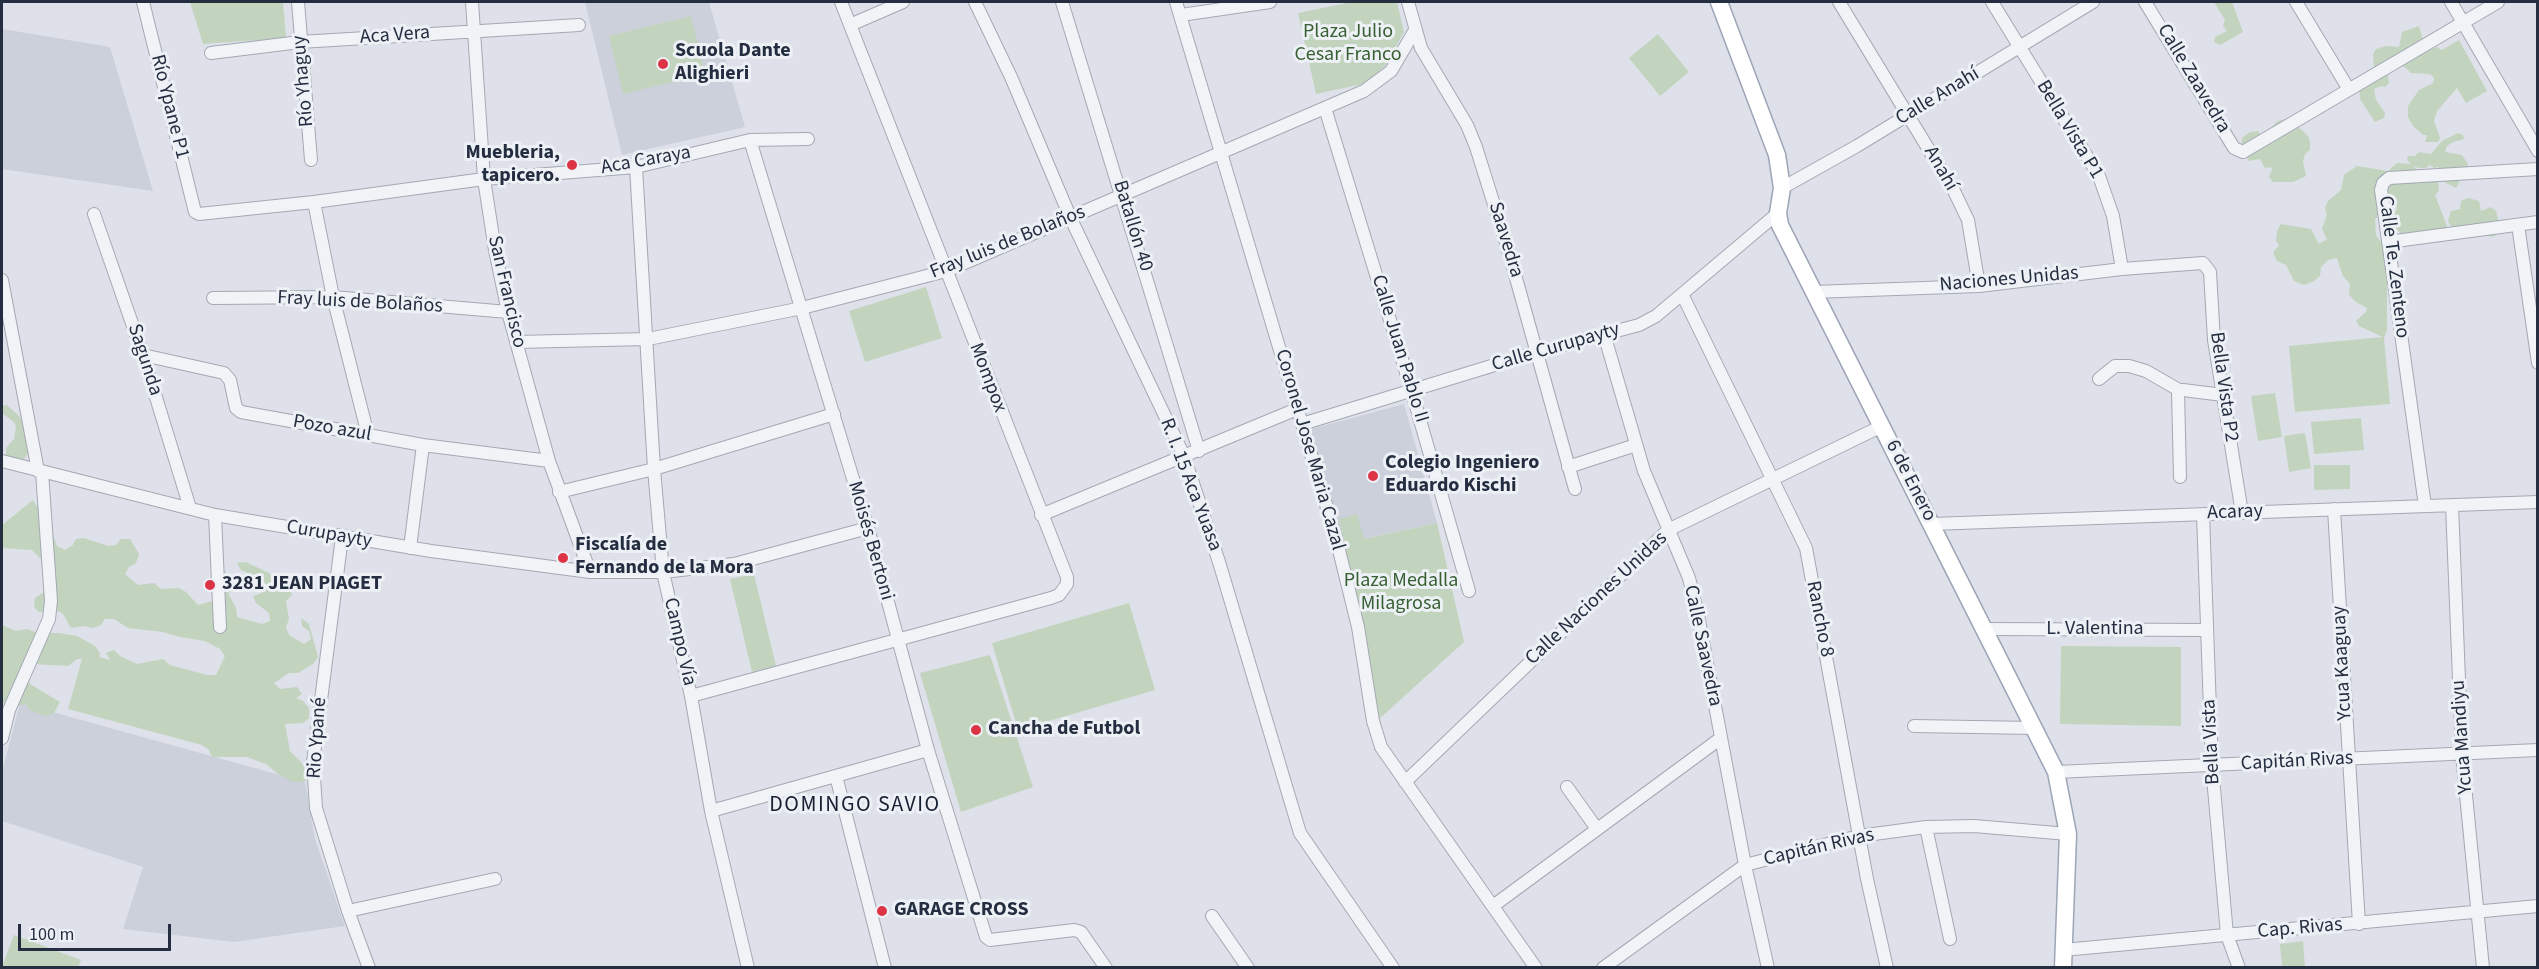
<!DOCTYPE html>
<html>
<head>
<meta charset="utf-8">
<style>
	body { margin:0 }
	#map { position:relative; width:2539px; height:969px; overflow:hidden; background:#dee1e9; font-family:"Source Sans 3",sans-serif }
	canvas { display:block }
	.frame { position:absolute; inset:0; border:3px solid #252e41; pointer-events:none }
	.scale { position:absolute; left:18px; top:924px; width:153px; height:27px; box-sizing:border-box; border:3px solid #252e41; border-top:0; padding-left:8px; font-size:18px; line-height:21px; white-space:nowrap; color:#252e41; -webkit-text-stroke:4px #edf1f6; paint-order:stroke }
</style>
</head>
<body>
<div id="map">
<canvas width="2539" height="969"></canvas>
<div class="frame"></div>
<div class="scale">100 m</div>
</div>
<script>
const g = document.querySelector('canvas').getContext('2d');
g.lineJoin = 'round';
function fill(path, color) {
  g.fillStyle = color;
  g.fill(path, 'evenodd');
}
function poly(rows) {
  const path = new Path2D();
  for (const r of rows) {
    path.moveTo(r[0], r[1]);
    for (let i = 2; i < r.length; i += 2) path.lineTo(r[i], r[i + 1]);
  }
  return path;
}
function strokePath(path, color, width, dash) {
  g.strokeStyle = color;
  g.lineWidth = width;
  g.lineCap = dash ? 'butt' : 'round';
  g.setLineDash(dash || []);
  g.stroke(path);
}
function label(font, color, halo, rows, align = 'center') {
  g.font = font + ' "Source Sans 3",sans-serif';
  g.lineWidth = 6;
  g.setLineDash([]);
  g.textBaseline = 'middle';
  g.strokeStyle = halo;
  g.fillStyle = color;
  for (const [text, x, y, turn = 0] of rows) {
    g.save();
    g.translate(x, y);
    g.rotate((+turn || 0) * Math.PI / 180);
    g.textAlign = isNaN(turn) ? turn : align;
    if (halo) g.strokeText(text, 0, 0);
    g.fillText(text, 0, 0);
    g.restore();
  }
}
const built = poly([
	[585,2,709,2,745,127,622,155],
	[2,29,110,47,153,191,2,169],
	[1404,404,1437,523,1339,544,1311,429],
	[20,703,305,782,315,839,345,926,234,942,123,929,143,867,2,821,2,772]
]);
const green = poly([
	[190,2,283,2,286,38,203,44],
	[1352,2,1397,2,1404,32,1386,65,1367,83,1316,94,1298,13],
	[2214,2,2232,2,2243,32,2220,45,2214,42,2215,37,2227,31,2223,26,2225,20],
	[691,16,705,74,623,94,609,36],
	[2419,26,2425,48,2429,50,2437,47,2442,50,2459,40,2487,91,2466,103,2457,88,2437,111,2434,121,2440,138,2438,142,2425,142,2427,135,2423,135,2413,126,2408,117,2408,106,2419,90,2433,83,2434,78,2430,74,2411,73,2405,67,2397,64,2387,70,2389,83,2385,87,2382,86,2374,89,2376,100,2385,113,2384,118,2375,122,2360,99,2359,82,2365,73,2374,67,2373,54,2376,49,2386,46,2399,47,2402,32],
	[1658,34,1689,72,1660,96,1629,58],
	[2289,118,2308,136,2310,142,2310,150,2305,154,2303,161,2306,176,2293,182,2273,182,2269,177,2273,167,2265,168,2260,159,2249,161,2246,157,2247,153,2242,143,2242,138,2250,132,2258,131,2268,144,2273,141,2269,130,2278,121],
	[2458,133,2463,135,2464,139,2453,142,2447,146,2445,152,2462,155,2468,164,2468,170,2459,178,2459,183,2456,188,2446,183,2438,167,2434,168,2430,165,2426,168,2419,168,2413,166,2421,174,2434,175,2438,181,2439,191,2435,195,2447,226,2443,234,2422,237,2412,233,2402,235,2390,222,2397,208,2392,197,2383,202,2384,212,2375,219,2376,235,2381,242,2392,270,2387,277,2387,330,2384,338,2390,404,2295,412,2289,346,2383,337,2359,326,2356,321,2366,312,2367,308,2356,302,2349,295,2350,284,2343,276,2337,258,2328,260,2321,267,2320,276,2314,281,2304,285,2294,281,2286,265,2277,261,2273,253,2279,245,2276,241,2277,231,2281,224,2311,229,2319,244,2327,239,2322,229,2327,214,2325,208,2328,201,2341,190,2344,175,2357,166,2388,171,2397,163,2411,164,2407,160,2408,156,2415,156,2419,152,2431,154,2442,141],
	[2468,198,2479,201,2481,211,2491,207,2496,211,2500,227,2495,236,2491,237,2487,235,2454,231,2450,225,2448,221,2451,211,2460,209,2461,201],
	[926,287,942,338,865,362,849,311],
	[2275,393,2282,437,2258,441,2251,396],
	[7,405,21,418,25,430,30,450,22,462,6,456,6,448,14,439,16,427,15,423,2,413,3,406],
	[2361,418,2364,450,2314,454,2311,422],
	[2305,433,2311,468,2289,472,2284,436],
	[2314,465,2350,465,2350,489,2314,490],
	[33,500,51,529,57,546,65,550,72,546,76,539,84,538,108,546,116,545,121,539,130,539,139,554,136,563,129,567,125,574,138,585,154,583,161,589,179,588,186,592,198,605,213,601,223,570,236,581,236,590,228,593,236,608,237,617,262,624,270,621,269,613,256,603,253,596,262,593,268,587,264,581,241,570,237,563,246,562,269,573,280,586,289,586,292,595,286,601,289,619,286,627,289,635,304,644,311,639,309,631,302,626,301,618,309,624,318,657,313,664,298,673,289,673,274,683,280,689,297,687,302,694,296,698,303,701,309,708,309,718,303,723,285,724,290,751,302,763,310,778,303,782,293,782,278,774,266,764,247,757,212,757,209,750,202,745,68,709,82,659,77,659,68,666,34,664,29,680,30,684,60,702,54,713,46,716,31,711,26,704,13,707,2,703,2,625,16,631,27,629,38,633,59,633,77,636,95,646,100,653,99,657,110,660,106,653,114,650,120,656,137,664,163,659,170,665,207,675,216,675,225,656,220,649,205,641,180,637,163,632,128,628,114,619,105,619,100,626,92,628,84,626,71,628,63,614,56,610,39,612,34,607,35,598,44,592,52,580,56,570,51,561,40,558,32,550,2,548,2,525],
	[1357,514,1364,539,1437,523,1464,642,1378,720,1339,544,1345,543,1339,519],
	[754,574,776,666,752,672,730,579],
	[1129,603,1155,690,1018,730,992,643],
	[2061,646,2181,647,2181,726,2060,724],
	[990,655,1033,787,961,812,920,673],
	[14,935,81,960,78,967,2,967],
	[2303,941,2305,967,2282,967,2280,944]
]);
const minor = poly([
	[143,2,195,212,199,214,314,202,484,179,636,167,750,140,808,139],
	[298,2,311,160],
	[472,2,484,179,495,250,508,312,549,461,590,572],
	[975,2,1011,77,1071,219,1184,456,1219,562,1300,833,1393,968],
	[1062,2,1199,451],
	[1176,2,1336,538,1358,627,1373,721,1381,747,1536,968],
	[1408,2,1421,48,1467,125,1476,147,1507,246,1575,489],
	[1839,2,1954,191,1968,220,1979,286],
	[1992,2,2099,176,2113,216,2122,269],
	[2145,2,2234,148,2243,152,2498,2],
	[2296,2,2348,88],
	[2451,2,2538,151],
	[1181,15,1270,2],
	[850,25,903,2],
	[211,53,300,42,579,25],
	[1325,108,1412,392,1469,591],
	[750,140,868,528,928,750,986,937,990,940,1074,930,1081,932,1106,968],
	[636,167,654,469,663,572,691,696,711,811,748,968],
	[1782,188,1857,146,2093,2],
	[314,202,333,297,368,435],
	[94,214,143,355,190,508],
	[2518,225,2538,363],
	[2388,242,2538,222],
	[2,280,38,471],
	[1813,292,1979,286,2122,269,2203,263,2210,272,2214,340,2242,513],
	[1682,294,1806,548,1867,879,1887,968],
	[213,298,333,297,508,312],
	[1604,334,1644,471,1689,578,1698,615,1745,865,1768,968],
	[516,342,648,339,802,308,946,271,1364,91,1391,71,1415,30],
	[143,355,224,373,230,380,236,408,241,412,423,445,549,461],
	[2099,379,2115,366,2129,366,2146,371,2179,390],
	[1302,424,1537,352,1639,325,1656,316,1778,213],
	[2,461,215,515,431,551,590,572,663,572,734,564,868,528],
	[1568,467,1636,445],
	[2180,477,2178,392,2183,390,2223,395],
	[559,492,654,469,834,414],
	[2452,505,2462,754,2483,968],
	[2425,506,2381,190,2383,183,2389,178,2538,169],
	[2334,509,2359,924],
	[2203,514,2212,766,2227,935,2239,968],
	[215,515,220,627],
	[1041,515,1297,409],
	[1932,524,2538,502],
	[342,537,313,762,316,808,348,911,369,968],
	[410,548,423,445],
	[1985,629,2206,630],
	[691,696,1051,598,1059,595,1067,584,1067,577,841,2],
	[1914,726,2034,728],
	[2,738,9,710,49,619,51,601,42,472],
	[2056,772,2538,750],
	[836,776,885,968],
	[1405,782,1668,530,1882,426],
	[1567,787,1597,829],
	[711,811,928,750],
	[1926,827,1950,939],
	[1493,906,1721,738],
	[348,911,495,879],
	[1212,916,1248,968],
	[2063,950,2538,906],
	[1603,968,1745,865,1859,836,1926,827,1974,826,2068,834]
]);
const major = poly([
	[1719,2,1777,155,1782,188,1778,213,1780,225,2056,772,2068,834,2063,968]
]);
const markers = [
	[663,64,6,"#dc3445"],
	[572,165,6,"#dc3445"],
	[1373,476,6,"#dc3445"],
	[563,558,6,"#dc3445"],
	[210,585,6,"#dc3445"],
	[976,730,6,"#dc3445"],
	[882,911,6,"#dc3445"]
];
const parkNames = [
	["Plaza Julio",1348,33],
	["Cesar Franco",1348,56],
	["Plaza Medalla",1401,582],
	["Milagrosa",1401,605]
];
const streetNames = [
	["Aca Vera",395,36,-4],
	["Calle Zaavedra",2193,79,59],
	["Río Yhaguy",304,81,-95],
	["Calle Anahí",1938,97,-31],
	["Río Ypane P1",169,107,76],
	["Bella Vista P1",2069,130,59],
	["Aca Caraya",646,161,-10],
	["Anahí",1940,169,60],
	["Batallón 40",1132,226,73],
	["Saavedra",1505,240,73],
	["Fray luis de Bolaños",1008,243,-22],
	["Calle Te. Zenteno",2393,267,83],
	["Naciones Unidas",2009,280,-5],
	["San Francisco",506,292,77],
	["Fray luis de Bolaños",360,303,3],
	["Calle Curupayty",1556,348,-16],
	["Calle Juan Pablo II",1399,349,73],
	["Sagunda",144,360,72],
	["Mompox",987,378,69],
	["Bella Vista P2",2223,387,82],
	["Pozo azul",332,429,10],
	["Coronel Jose Maria Cazal",1309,450,74],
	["6 de Enero",1910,481,63],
	["R. I. 15 Aca Yuasa",1190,485,69],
	["Acaray",2235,513,-2],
	["Curupayty",329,535,10],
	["Moisés Bertoni",870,541,74],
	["Calle Naciones Unidas",1597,599,-43],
	["Rancho 8",1819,619,79],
	["L. Valentina",2095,630],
	["Campo Vía",679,642,77],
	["Calle Saavedra",1702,646,78],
	["Ycua Kaaguay",2343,663,-93],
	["Ycua Mandiyu",2463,737,-94],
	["Rio Ypané",318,738,-86],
	["Bella Vista",2212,742,-93],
	["Capitán Rivas",2297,762,-3],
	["Capitán Rivas",1819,848,-13],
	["Cap. Rivas",2300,929,-5]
];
const poiNames = [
	["Scuola Dante",675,52],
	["Alighieri",675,75],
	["Muebleria,",560,154,"right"],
	["tapicero.",560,177,"right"],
	["Colegio Ingeniero",1385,464],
	["Eduardo Kischi",1385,487],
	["Fiscalía de",575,546],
	["Fernando de la Mora",575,569],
	["3281 JEAN PIAGET",222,585],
	["Cancha de Futbol",988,730],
	["GARAGE CROSS",894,911]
];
const quarterNames = [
	["DOMINGO SAVIO",855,806]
];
fill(built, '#cbd0db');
fill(green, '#c2d4be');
strokePath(minor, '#a3a8b3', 14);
strokePath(major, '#9ca5b6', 19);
strokePath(minor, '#f1f3f7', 12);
strokePath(major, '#fff', 16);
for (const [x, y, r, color] of markers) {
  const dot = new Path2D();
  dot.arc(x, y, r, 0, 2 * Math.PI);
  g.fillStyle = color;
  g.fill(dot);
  strokePath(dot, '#edf1f6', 2);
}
label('20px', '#375f31', '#edf1f6', parkNames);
label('20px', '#252e41', '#edf1f6', streetNames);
label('bold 20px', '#252e41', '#edf1f6', poiNames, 'left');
g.letterSpacing = '1.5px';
label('22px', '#181f32', '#edf1f6', quarterNames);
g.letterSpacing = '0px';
</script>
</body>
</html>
